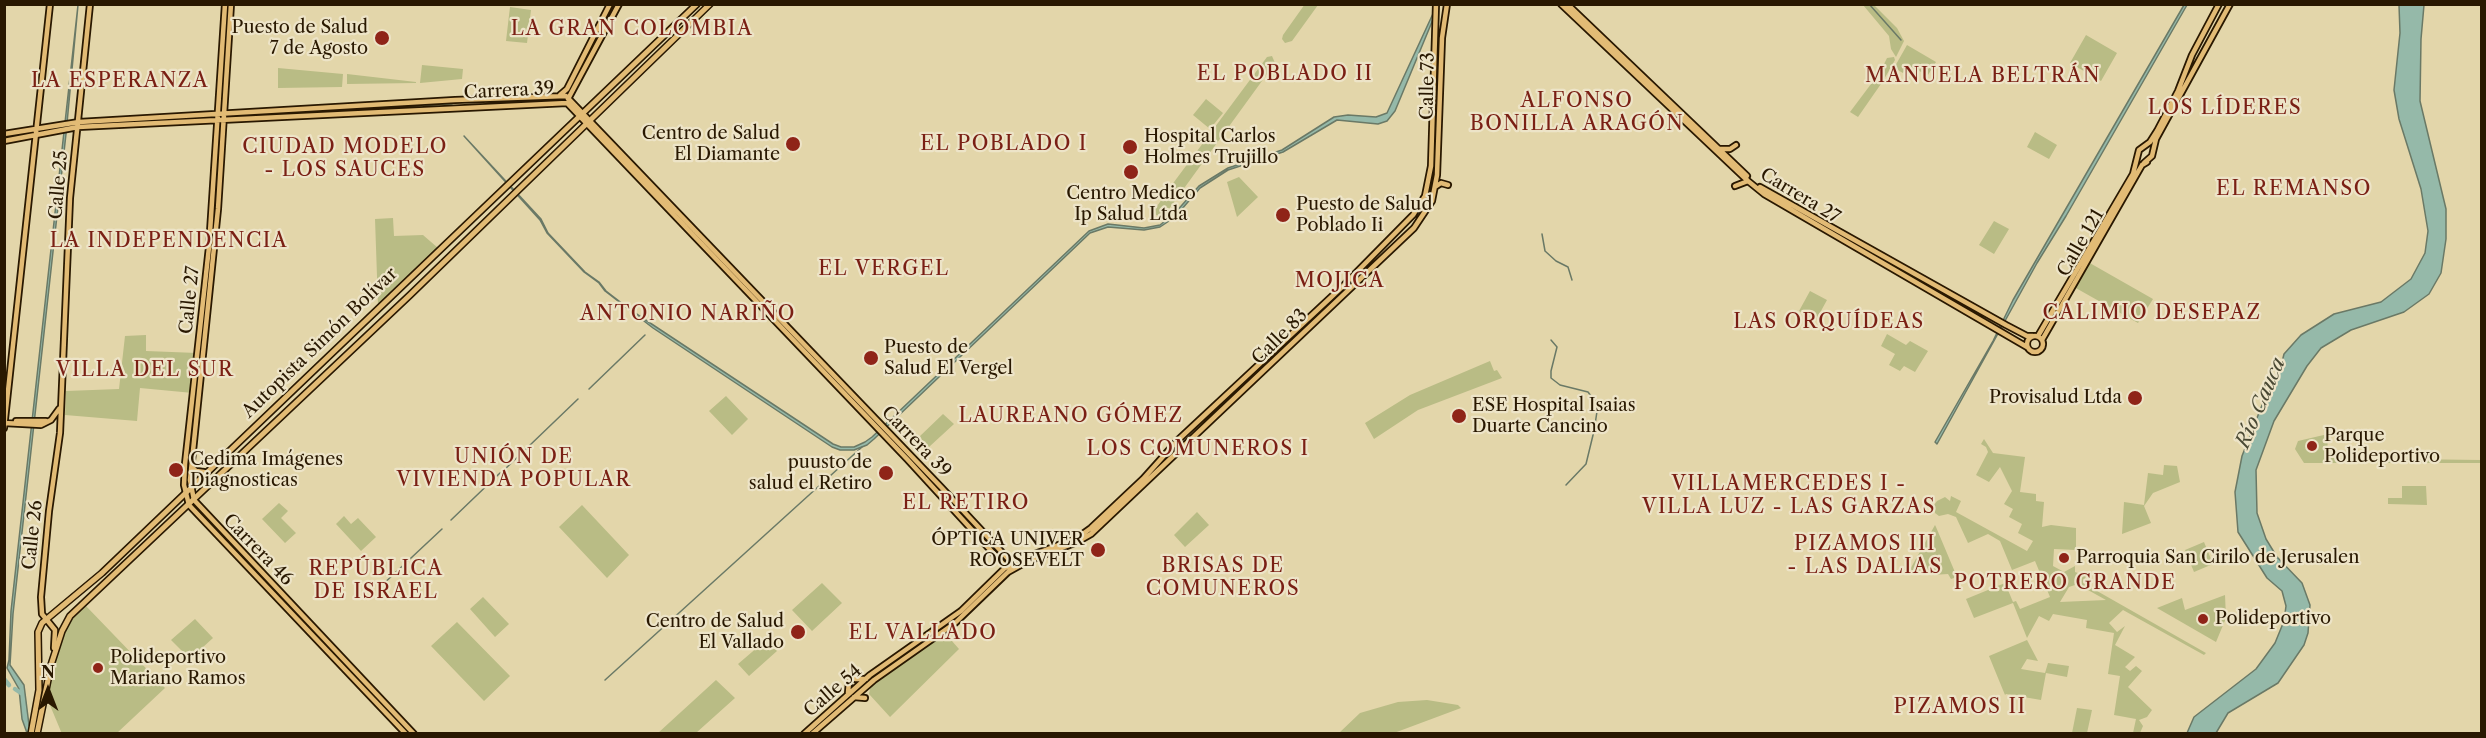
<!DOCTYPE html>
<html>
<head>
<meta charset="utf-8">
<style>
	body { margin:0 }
	#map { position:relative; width:2486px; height:738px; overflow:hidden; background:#e3d6aa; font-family:"Libre Caslon Text",serif }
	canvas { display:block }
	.frame { position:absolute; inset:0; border:6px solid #291801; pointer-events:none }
	.north { position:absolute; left:18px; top:660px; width:60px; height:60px; -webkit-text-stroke:4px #ede4c8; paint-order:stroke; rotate:0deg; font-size:16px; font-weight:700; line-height:24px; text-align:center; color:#291801 }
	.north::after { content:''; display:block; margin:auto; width:21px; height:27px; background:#291801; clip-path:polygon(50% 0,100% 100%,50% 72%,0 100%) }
</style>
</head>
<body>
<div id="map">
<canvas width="2486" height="738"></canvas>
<div class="frame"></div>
<div class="north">N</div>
</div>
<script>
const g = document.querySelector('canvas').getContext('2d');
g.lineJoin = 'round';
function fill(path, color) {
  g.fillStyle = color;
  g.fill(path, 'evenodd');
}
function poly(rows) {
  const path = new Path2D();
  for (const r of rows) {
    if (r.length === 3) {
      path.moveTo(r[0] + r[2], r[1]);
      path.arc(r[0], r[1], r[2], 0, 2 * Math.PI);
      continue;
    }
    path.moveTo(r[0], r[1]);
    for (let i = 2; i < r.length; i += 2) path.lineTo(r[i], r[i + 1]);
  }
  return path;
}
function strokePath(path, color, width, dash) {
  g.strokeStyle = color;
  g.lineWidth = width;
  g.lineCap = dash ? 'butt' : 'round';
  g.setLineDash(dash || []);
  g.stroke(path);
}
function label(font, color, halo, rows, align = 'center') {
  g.font = font + ' "Libre Caslon Text",serif';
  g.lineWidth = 4.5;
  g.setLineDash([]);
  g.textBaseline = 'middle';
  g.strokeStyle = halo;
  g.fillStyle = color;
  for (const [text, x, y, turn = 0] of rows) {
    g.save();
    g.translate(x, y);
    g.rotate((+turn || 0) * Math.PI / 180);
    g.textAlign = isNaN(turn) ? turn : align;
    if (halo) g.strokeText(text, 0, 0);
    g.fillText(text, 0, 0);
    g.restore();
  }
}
const green = poly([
	[1305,4,1318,5,1292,41,1285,43,1282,39,1283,35],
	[1863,5,1874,5,1897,28,1904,41,1896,57,1891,49,1889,36],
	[510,7,531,10,527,43,506,41],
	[2086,35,2117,53,2101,81,2070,63],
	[1907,45,1936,62,1928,75,1908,66,1903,73,1894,68],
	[1272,56,1275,63,1169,209,1162,217,1156,215,1155,209,1174,182,1267,57],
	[1894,57,1895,60,1883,81,1858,117,1850,112,1880,72,1887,58],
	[422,65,463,69,462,79,420,83],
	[278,68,343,74,342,87,278,88],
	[347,74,416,82,416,83,347,84],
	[1206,99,1223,113,1210,129,1193,115],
	[2035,132,2057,145,2049,159,2027,147],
	[1239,177,1258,197,1237,217,1227,182],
	[393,218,394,236,423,235,438,248,378,305,375,219],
	[1994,221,2009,229,1994,254,1979,245],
	[2088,262,2153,299,2138,323,2074,287],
	[1810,291,1827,300,1816,320,1799,311],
	[1887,334,1906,345,1910,341,1928,351,1915,372,1904,366,1900,371,1889,365,1895,354,1881,346],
	[146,335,146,351,197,353,193,393,140,388,137,421,65,415,66,391,119,389,125,336],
	[1490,361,1494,371,1497,370,1502,378,1418,410,1374,439,1365,423,1410,395],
	[726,396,748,419,732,435,709,411],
	[943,414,954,424,929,447,919,437],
	[2328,434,2327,458,2481,460,2481,463,2304,463,2295,449,2298,441],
	[1984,439,1993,453,2025,457,2020,492,2036,494,2036,501,2044,502,2042,527,2051,525,2076,528,2076,550,2054,549,2053,566,2064,572,2075,566,2075,572,2086,576,2083,583,2206,653,2204,655,2123,610,2109,623,2117,632,2125,626,2115,645,2135,657,2125,667,2130,671,2136,666,2142,671,2128,687,2152,710,2147,717,2139,720,2143,726,2140,733,2133,733,2136,719,2114,715,2120,676,2108,674,2114,633,2086,628,2087,620,2053,614,2049,621,2039,616,2027,638,2013,603,1974,618,1966,599,2005,583,2013,602,2016,601,2020,609,2050,597,2035,561,2012,570,2000,541,1988,534,1968,543,1956,517,1948,514,1939,516,1935,513,1934,505,1937,501,1945,497,1950,501,1951,496,1961,501,1956,512,2027,551,2033,541,2018,533,2022,524,2009,517,2013,509,2004,504,2012,491,2000,467,1989,482,1976,475,1988,452,1986,447,1981,444],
	[2075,585,2079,585,2106,600,2060,602,2069,587],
	[2164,465,2177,466,2180,482,2153,493,2144,506,2151,523,2122,534,2124,502,2144,505,2148,473,2163,475],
	[2402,486,2426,486,2427,505,2388,504,2388,498,2402,498],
	[279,503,288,511,281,518,296,533,285,543,262,519],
	[582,505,629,555,607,578,559,527],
	[1197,512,1209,525,1185,547,1174,535],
	[344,516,351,524,358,518,376,537,361,551,336,524],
	[1935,525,1936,527,1957,577,1951,579,1948,574,1931,575,1916,571,1912,575,1908,573],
	[2204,542,2213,564,2194,572,2185,550],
	[822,583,842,603,812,631,792,610],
	[2225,595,2226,618,2216,642,2157,608,2182,598,2185,610],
	[483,597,509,624,495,637,470,609],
	[86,606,165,688,117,733,62,734,47,698,51,665,67,624],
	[195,619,213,638,190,659,171,640],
	[457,622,510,676,484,701,431,646],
	[944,632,959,649,890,717,869,694,871,683],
	[766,640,777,651,749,676,738,664],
	[2027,640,2038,661,2027,659,2021,669,2045,673,2048,663,2069,666,2067,677,2046,673,2041,700,2006,694,2005,695,1989,656],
	[716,680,735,698,696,733,658,733],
	[1427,700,1458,705,1461,708,1394,733,1339,733,1360,713,1398,702],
	[2077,708,2092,710,2087,733,2072,733]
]);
const water = poly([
	[78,5,66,134,13,614,10,665,24,685,29,725,35,733,27,733,22,719,19,689,7,668,9,660,11,611,78,5],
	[1437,5,1439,5,1395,111,1387,121,1378,124,1337,120,1283,152,1228,170,1200,188,1175,217,1160,227,1144,230,1108,227,1090,233,874,439,867,445,854,450,840,450,832,447,653,328,605,291,599,283,584,272,547,233,540,220,464,136,541,219,548,233,585,272,599,282,606,291,632,311,833,444,841,447,854,447,865,442,872,437,1089,231,1108,224,1144,228,1160,225,1174,214,1199,186,1228,168,1282,150,1334,117,1348,115,1376,117,1387,113,1437,5],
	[2184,5,2187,5,2066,216,2037,263,1937,444,1935,442,1993,341,2013,300,2184,5],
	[2399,5,2424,5,2421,39,2420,101,2446,209,2446,239,2441,273,2429,294,2404,312,2351,330,2321,348,2307,366,2274,421,2256,470,2257,513,2266,539,2277,557,2302,583,2310,605,2308,633,2304,645,2278,683,2228,713,2216,733,2187,733,2194,717,2256,669,2275,643,2284,621,2286,606,2282,591,2267,578,2238,532,2235,492,2242,456,2268,390,2281,366,2284,354,2301,335,2334,314,2381,302,2411,279,2425,253,2428,231,2421,189,2399,119,2394,90,2400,33,2399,5]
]);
const stream = poly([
	[1869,4,1901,40],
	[278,114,452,104],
	[38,131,53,128],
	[4,137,33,132],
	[1542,234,1545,251,1556,261,1568,267,1572,280],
	[1551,340,1557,347,1551,371,1551,378,1560,385,1588,392,1598,405,1594,431,1586,464,1566,485],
	[589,389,645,335],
	[504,470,578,399],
	[451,520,500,473],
	[380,587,442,529],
	[605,680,862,447]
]);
const river = poly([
	[4,679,9,685],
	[15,689,21,693]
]);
const major = poly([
	[225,4,209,247,185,464,184,485,189,505,406,734],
	[231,4,218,209,190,480,194,500,414,734],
	[1561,4,1748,181,1764,194,2027,347],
	[1567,4,1747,176],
	[560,95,567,89,610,4],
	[568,99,619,4],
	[4,134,79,122,455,100,566,96,941,487,1012,563,1013,569],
	[4,141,78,127,567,103,907,459,1006,567,1013,569],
	[1720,149,1730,149,1736,145],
	[2144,163,2152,156,2156,139,2230,4],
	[1735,186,1748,181],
	[1435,187,1441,183,1448,185],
	[1760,187,2006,325,2027,336,2033,336],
	[2035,344,8],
	[2038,336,2133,174,2139,150,2150,142,2157,131,2178,91,2192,55,2219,4],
	[2042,340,2142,165,2147,162],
	[16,421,46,421],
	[4,423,41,425,51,420,59,409],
	[4,428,50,4],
	[192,467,196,471,204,472],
	[54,648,55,630,42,614,41,597,49,511,60,433,70,198,90,4],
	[855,679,866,679],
	[848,693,849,681],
	[854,697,865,698],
	[804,734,870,675,961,611,1005,568,1019,560,1077,538,1091,528,1143,479,1178,440,1342,287,1413,215,1425,196,1431,166,1436,4],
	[812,734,874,680,955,623,1008,572,1026,562,1077,542,1091,534,1414,228,1432,201,1437,175,1442,38,1447,4]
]);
const highway = poly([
	[31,734,39,690,38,632,42,623,102,573,697,4],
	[37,734,51,665,62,631,70,616,410,295,710,4]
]);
const markers = [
	[382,38,8,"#8f2418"],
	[793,144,8,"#8f2418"],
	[1130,147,8,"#8f2418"],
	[1131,172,8,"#8f2418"],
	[1283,215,8,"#8f2418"],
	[871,358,8,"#8f2418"],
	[2135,398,8,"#8f2418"],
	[1459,416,8,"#8f2418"],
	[2312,446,6,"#8f2418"],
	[176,470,8,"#8f2418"],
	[886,473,8,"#8f2418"],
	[1098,550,8,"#8f2418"],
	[2064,558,6,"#8f2418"],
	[2203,619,6,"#8f2418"],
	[798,632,8,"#8f2418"],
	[98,668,6,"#8f2418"]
];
const poiNames = [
	["Puesto de Salud",368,28,"right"],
	["7 de Agosto",368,49,"right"],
	["Centro de Salud",780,134,"right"],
	["El Diamante",780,155,"right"],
	["Hospital Carlos",1144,137],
	["Holmes Trujillo",1144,158],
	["Centro Medico",1131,194,"center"],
	["Ip Salud Ltda",1131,215,"center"],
	["Puesto de Salud",1296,205],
	["Poblado Ii",1296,226],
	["Puesto de",884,348],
	["Salud El Vergel",884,369],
	["Provisalud Ltda",2122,398,"right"],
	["ESE Hospital Isaias",1472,406],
	["Duarte Cancino",1472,427],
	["Parque",2324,436],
	["Polideportivo",2324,457],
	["Cedima Imágenes",190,460],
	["Diagnosticas",190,481],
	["puusto de",872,463,"right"],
	["salud el Retiro",872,484,"right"],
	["ÓPTICA UNIVER",1084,540,"right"],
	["ROOSEVELT",1084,561,"right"],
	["Parroquia San Cirilo de Jerusalen",2076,558],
	["Polideportivo",2215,619],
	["Centro de Salud",784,622,"right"],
	["El Vallado",784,643,"right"],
	["Polideportivo",110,658],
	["Mariano Ramos",110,679]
];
const streetNames = [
	["Calle 73",1428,86,-89],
	["Carrera 39",509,91,-3],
	["Calle 25",59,185,-85],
	["Carrera 27",1800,196,31],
	["Calle 121",2081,243,-60],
	["Calle 27",190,300,-84],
	["Calle 83",1280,337,-45],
	["Autopista Simón Bolívar",320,343,-44],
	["Carrera 39",916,442,46],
	["Calle 26",33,535,-84],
	["Carrera 46",258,550,46],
	["Calle 54",833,691,-41]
];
const neighbourhoodNames = [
	["LA GRAN COLOMBIA",632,29],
	["EL POBLADO II",1285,74],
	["MANUELA BELTRÁN",1983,76],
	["LA ESPERANZA",120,81],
	["ALFONSO",1577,101],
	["BONILLA ARAGÓN",1577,124],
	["LOS LÍDERES",2225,108],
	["EL POBLADO I",1004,144],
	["CIUDAD MODELO",345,147],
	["- LOS SAUCES",345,170],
	["EL REMANSO",2294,189],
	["LA INDEPENDENCIA",169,241],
	["EL VERGEL",884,269],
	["MOJICA",1340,281],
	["CALIMIO DESEPAZ",2152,313],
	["ANTONIO NARIÑO",688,314],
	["LAS ORQUÍDEAS",1829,322],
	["VILLA DEL SUR",145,370],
	["LAUREANO GÓMEZ",1071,416],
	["LOS COMUNEROS I",1198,449],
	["UNIÓN DE",514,457],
	["VIVIENDA POPULAR",514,480],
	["VILLAMERCEDES I -",1789,484],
	["VILLA LUZ - LAS GARZAS",1789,507],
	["EL RETIRO",966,503],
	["PIZAMOS III",1865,544],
	["- LAS DALIAS",1865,567],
	["BRISAS DE",1223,566],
	["COMUNEROS",1223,589],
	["REPÚBLICA",376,569],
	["DE ISRAEL",376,592],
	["POTRERO GRANDE",2065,583],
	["EL VALLADO",923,633],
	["PIZAMOS II",1960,707]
];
const waterNames = [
	["Río Cauca",2261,403,-67]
];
fill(green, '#b9bc85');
fill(water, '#95b9a9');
strokePath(water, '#6a7966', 1.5);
strokePath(stream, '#6a7966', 1.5);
strokePath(river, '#95b9a9', 4.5);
strokePath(major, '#291801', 8);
strokePath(highway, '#291801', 8);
strokePath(major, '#e2bb75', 4.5);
strokePath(highway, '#e2bb75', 5);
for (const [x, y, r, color] of markers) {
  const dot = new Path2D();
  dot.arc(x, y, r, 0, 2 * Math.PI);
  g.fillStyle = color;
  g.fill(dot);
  strokePath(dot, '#ede4c8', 2);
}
label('18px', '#291801', '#ede4c8', poiNames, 'left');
label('18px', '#291801', '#ede4c8', streetNames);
g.letterSpacing = '1.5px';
label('20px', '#7a1f14', '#ede4c8', neighbourhoodNames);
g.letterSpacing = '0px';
label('italic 20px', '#494833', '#ede4c8', waterNames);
</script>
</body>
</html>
